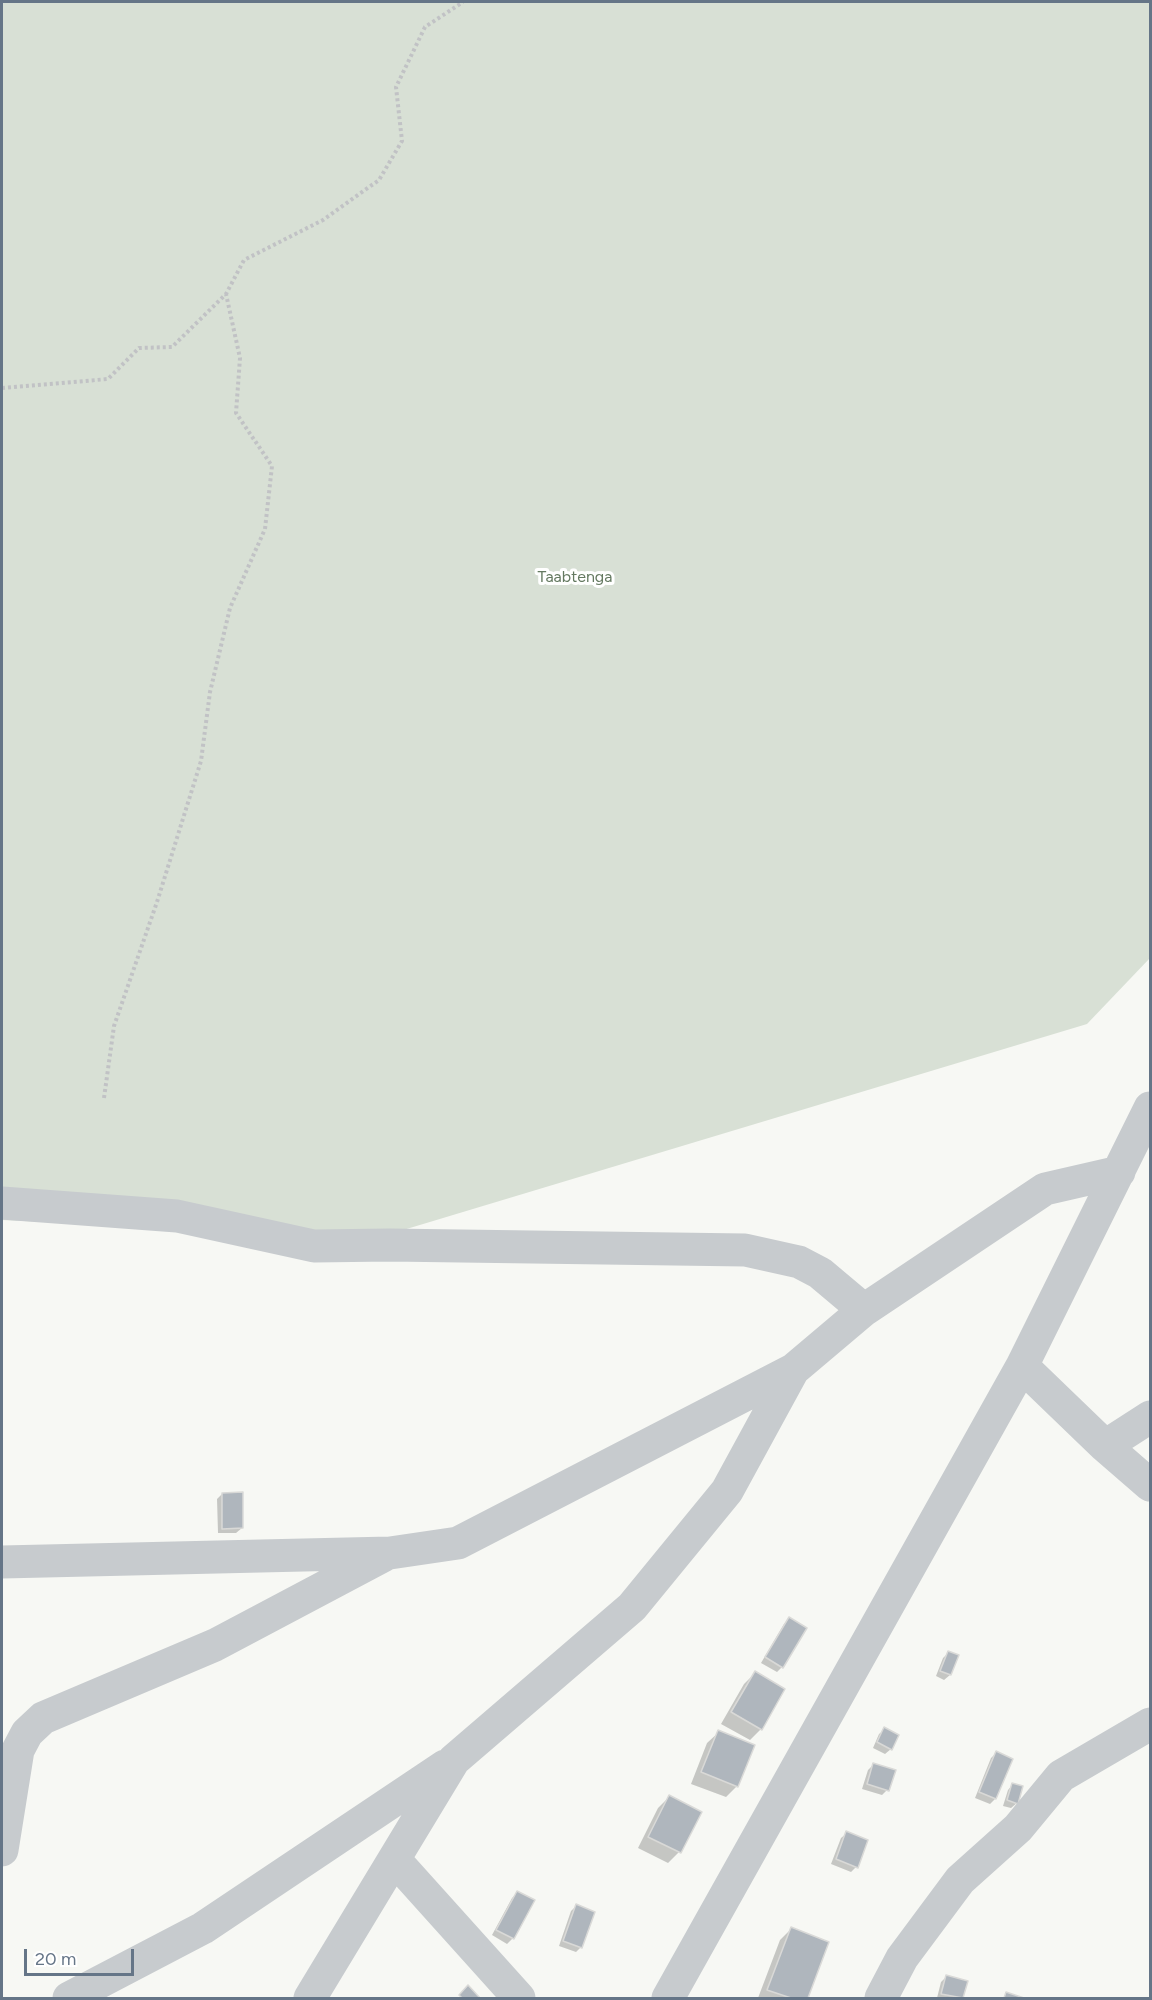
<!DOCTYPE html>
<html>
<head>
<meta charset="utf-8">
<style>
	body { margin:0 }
	#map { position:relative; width:1152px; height:2000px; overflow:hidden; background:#f7f8f4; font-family:Figtree,sans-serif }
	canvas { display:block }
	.frame { position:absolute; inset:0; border:3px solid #657587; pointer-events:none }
	.scale { position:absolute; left:24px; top:1949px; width:110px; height:27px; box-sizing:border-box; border:3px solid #657587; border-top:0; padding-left:8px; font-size:18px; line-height:21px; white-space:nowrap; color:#657587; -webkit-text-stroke:4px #fff; paint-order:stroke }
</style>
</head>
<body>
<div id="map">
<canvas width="1152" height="2000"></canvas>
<div class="frame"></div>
<div class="scale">20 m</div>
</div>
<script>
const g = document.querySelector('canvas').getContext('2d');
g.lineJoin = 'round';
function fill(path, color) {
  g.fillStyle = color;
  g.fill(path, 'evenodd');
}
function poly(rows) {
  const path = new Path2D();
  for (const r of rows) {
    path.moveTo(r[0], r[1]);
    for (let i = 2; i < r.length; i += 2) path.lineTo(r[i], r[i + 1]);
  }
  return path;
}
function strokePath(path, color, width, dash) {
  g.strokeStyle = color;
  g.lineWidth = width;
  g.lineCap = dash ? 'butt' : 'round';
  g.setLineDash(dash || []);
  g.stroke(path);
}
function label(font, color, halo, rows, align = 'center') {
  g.font = font + ' Figtree,sans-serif';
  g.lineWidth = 6;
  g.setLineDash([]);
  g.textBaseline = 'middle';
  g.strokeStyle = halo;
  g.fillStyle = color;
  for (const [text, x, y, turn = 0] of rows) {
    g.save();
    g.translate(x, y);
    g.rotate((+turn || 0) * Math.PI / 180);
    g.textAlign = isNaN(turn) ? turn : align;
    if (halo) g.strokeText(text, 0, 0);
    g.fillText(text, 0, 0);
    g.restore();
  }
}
const green = poly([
	[2,2,1150,2,1150,958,1087,1024,380,1237,2,1220]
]);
const shadow = poly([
	[222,1494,242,1528,236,1533,218,1533,217,1499],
	[789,1619,782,1667,777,1672,761,1663,784,1624],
	[948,1653,957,1656,950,1675,944,1680,936,1676,943,1658],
	[755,1673,761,1729,750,1740,721,1724,744,1684],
	[885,1729,891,1749,885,1754,873,1748,879,1734],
	[719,1732,737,1786,726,1797,691,1784,707,1743],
	[996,1753,1011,1760,995,1799,990,1804,975,1798,991,1758],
	[874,1764,887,1790,882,1795,862,1789,868,1770],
	[1013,1784,1017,1803,1011,1808,1003,1806,1008,1790],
	[669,1797,700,1812,679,1852,668,1863,638,1848,658,1808],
	[847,1833,856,1867,851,1872,831,1864,841,1838],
	[517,1893,533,1901,513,1938,507,1944,492,1935,512,1898],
	[576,1906,581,1947,576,1952,559,1946,571,1911],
	[791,1929,827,1942,806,1998,758,1998,780,1940],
	[946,1977,966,1982,962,1998,937,1998,941,1982]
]);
const building = poly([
	[243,1492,243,1528,222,1529,222,1493,243,1492],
	[789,1617,807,1628,783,1668,765,1657,789,1617],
	[948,1651,959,1655,951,1675,940,1671,948,1651],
	[755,1671,785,1689,762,1730,731,1712,755,1671],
	[884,1727,899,1735,892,1750,877,1742,884,1727],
	[718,1730,755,1745,738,1787,701,1772,718,1730],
	[996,1751,1013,1759,996,1799,979,1792,996,1751],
	[873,1763,896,1770,889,1791,867,1784,873,1763],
	[1012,1783,1023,1786,1018,1804,1007,1800,1012,1783],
	[669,1795,702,1812,681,1853,648,1837,669,1795],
	[846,1831,868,1840,858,1868,836,1859,846,1831],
	[517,1891,535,1900,514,1939,496,1930,517,1891],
	[576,1904,595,1912,582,1948,563,1941,576,1904],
	[791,1927,829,1942,808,1998,791,1998,767,1990,791,1927],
	[946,1975,968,1981,963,1998,941,1994,946,1975],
	[468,1985,480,1998,462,1998,459,1995,468,1985],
	[1006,1992,1024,1998,1004,1998,1006,1992]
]);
const path = poly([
	[2,388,108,379,139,348,172,347,226,294,244,260,323,220,379,180,402,141,396,87,425,27,463,2],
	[104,1098,114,1026,157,902,201,761,210,692,230,608,265,529,272,466,236,413,240,358,226,294]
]);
const minor = poly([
	[2,1203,177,1216,314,1246,390,1245,745,1250,799,1262,820,1273,864,1310],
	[1022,1366,1105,1446,1150,1485],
	[1105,1446,1150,1417],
	[2,1562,390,1553,458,1543,793,1370],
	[2,1850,18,1750,27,1733,43,1718,215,1645,383,1556],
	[394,1859,519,1998],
	[69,1998,203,1928,445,1766],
	[310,1998,454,1760,632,1607,727,1491,793,1370,864,1310,1045,1189,1119,1172],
	[668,1998,1022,1366,1150,1108],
	[881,1998,902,1958,960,1880,1018,1828,1061,1776,1150,1724]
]);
const parkNames = [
	["Taabtenga",575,577]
];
fill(green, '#d8e0d5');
fill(shadow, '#0003');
fill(building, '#afb6bd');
strokePath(building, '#d9d9d7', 1.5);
strokePath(path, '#c1c2c5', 4, [3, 3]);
strokePath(minor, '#c7cbce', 33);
label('16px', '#647960', '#fff', parkNames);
</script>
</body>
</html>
